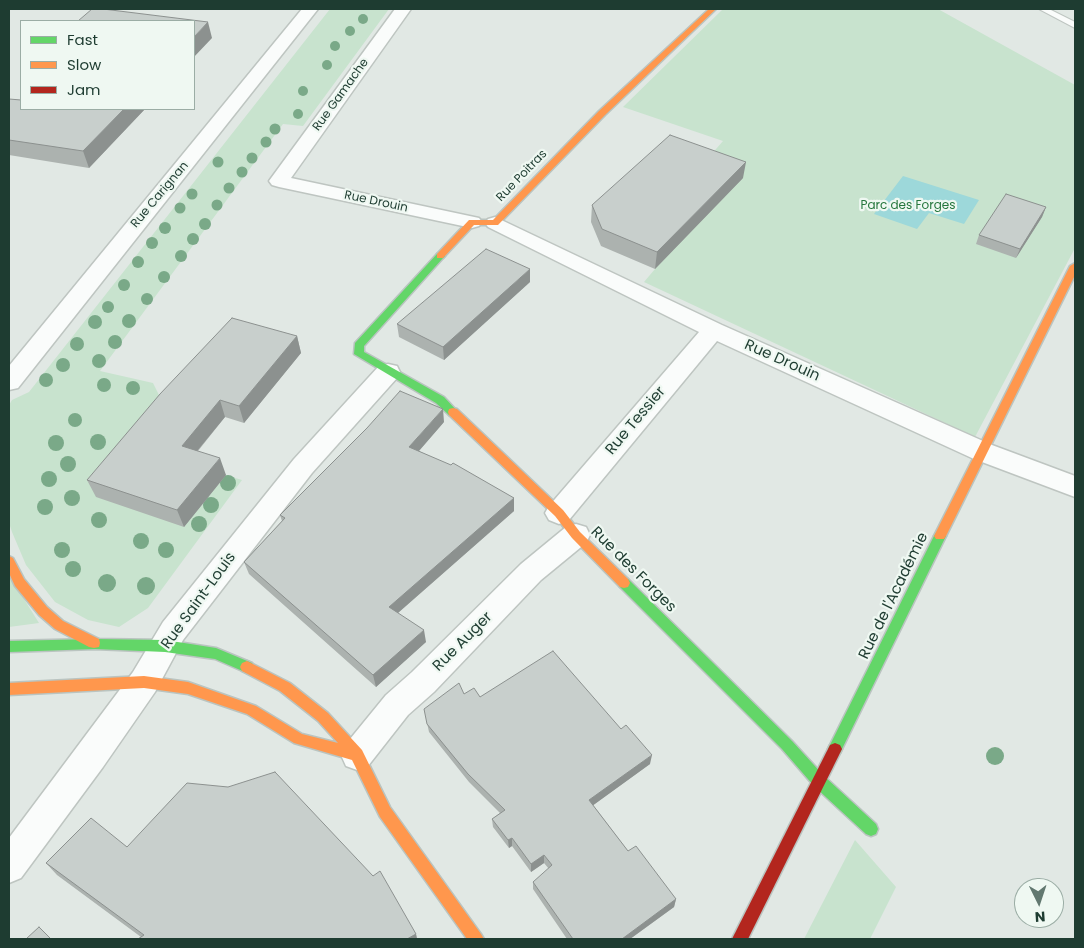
<!DOCTYPE html>
<html>
<head>
<meta charset="utf-8">
<style>
	body { margin:0 }
	#map { position:relative; width:1084px; height:948px; overflow:hidden; background:#e1e8e4; font-family:Poppins,sans-serif }
	canvas { display:block }
	.frame { position:absolute; inset:0; border:10px solid #1e3c31; pointer-events:none }
	.legend { position:absolute; left:20px; top:20px; width:175px; height:90px; box-sizing:border-box; background:#eff8f2; border:1px solid #9bada5; margin:0; padding:6px 9px; list-style:none; font-size:15px; color:#1e3c31 }
	.legend li { display:flex; align-items:center; gap:10px; height:25px }
	.legend b { width:25px; border:1px solid #9bada5 }
	.north { position:absolute; left:1014px; top:878px; width:50px; height:50px; box-sizing:border-box; background:#eff8f2; border:1px solid #9bada5; border-radius:50%; rotate:176deg; font-size:14px; font-weight:700; line-height:20px; text-align:center; color:#1e3c31 }
	.north::after { content:''; display:block; margin:auto; width:18px; height:22px; background:#627870; clip-path:polygon(50% 0,100% 100%,50% 72%,0 100%) }
</style>
</head>
<body>
<div id="map">
<canvas width="1084" height="948"></canvas>
<div class="frame"></div>
<ul class="legend">
<li><b style="height:6px;background:#63d668"></b>Fast</li>
<li><b style="height:6px;background:#ff974d"></b>Slow</li>
<li><b style="height:6px;background:#b3261e"></b>Jam</li>
</ul>
<div class="north">N</div>
</div>
<script>
const g = document.querySelector('canvas').getContext('2d');
g.lineJoin = 'round';
function fill(path, color) {
  g.fillStyle = color;
  g.fill(path, 'evenodd');
}
function poly(rows) {
  const path = new Path2D();
  for (const r of rows) {
    path.moveTo(r[0], r[1]);
    for (let i = 2; i < r.length; i += 2) path.lineTo(r[i], r[i + 1]);
  }
  return path;
}
function strokePath(path, color, width, dash) {
  g.strokeStyle = color;
  g.lineWidth = width;
  g.lineCap = dash ? 'butt' : 'round';
  g.setLineDash(dash || []);
  g.stroke(path);
}
function label(font, color, halo, rows, align = 'center') {
  g.font = font + ' Poppins,sans-serif';
  g.lineWidth = 4.5;
  g.setLineDash([]);
  g.textBaseline = 'middle';
  g.strokeStyle = halo;
  g.fillStyle = color;
  for (const [text, x, y, turn = 0] of rows) {
    g.save();
    g.translate(x, y);
    g.rotate((+turn || 0) * Math.PI / 180);
    g.textAlign = isNaN(turn) ? turn : align;
    if (halo) g.strokeText(text, 0, 0);
    g.fillText(text, 0, 0);
    g.restore();
  }
}
const green = poly([
	[330,9,389,9,303,126,283,124,100,371,153,383,167,411,121,467,225,475,242,480,148,608,119,627,88,620,55,602,26,565,12,532,9,523,9,405,12,400,29,392],
	[723,9,938,9,1075,85,1075,248,975,437,644,282,655,269,703,164,723,141,623,107],
	[9,575,39,623,9,627],
	[855,840,896,887,870,939,804,939]
]);
const water = poly([
	[903,176,979,200,964,224,929,213,917,229,874,214]
]);
const lane = poly([
	[1039,9,1049,9,1075,22,1075,28,1039,9]
]);
const street = poly([
	[302,9,318,9,18,388,9,390,9,366,302,9],
	[395,9,411,9,291,178,479,218,482,222,479,226,472,228,279,187,272,185,269,181,395,9],
	[495,217,722,325,992,445,1075,476,1075,497,974,459,717,341,569,520,559,524,549,520,545,513,549,506,699,332,488,227,485,223,488,219,495,217],
	[388,364,397,366,400,372,397,378,312,473,183,640,155,692,103,767,21,878,9,883,9,838,133,672,163,622,294,459,379,366,388,364],
	[576,524,586,527,590,535,586,543,541,580,434,692,408,715,368,766,357,770,346,766,341,755,346,744,386,695,412,672,521,564,566,527,576,524]
]);
const fast = poly([
	[440,253,445,256,443,258,364,346,364,352,444,397,458,412,453,416,449,415,436,403,354,354,355,343,437,254,440,253],
	[940,531,944,533,946,536,840,753,835,755,830,753,828,749,830,745,934,536,936,533,940,531],
	[624,578,628,579,792,741,824,776,876,824,878,829,876,834,871,836,866,834,814,786,782,749,620,587,618,583,620,579,624,578],
	[95,639,165,640,216,648,252,663,254,667,252,671,247,673,215,659,165,652,95,649,9,652,9,641,95,639]
]);
const slow = poly([
	[709,9,716,9,605,115,498,225,474,225,443,258,437,258,437,254,469,220,493,220,599,111,709,9],
	[1075,263,1075,275,946,536,944,539,936,539,934,536,1070,266,1075,263],
	[453,408,457,409,563,510,580,532,628,579,630,583,628,587,624,588,620,587,572,538,555,516,449,415,448,412,449,409,453,408],
	[9,556,13,558,24,579,47,607,63,621,99,639,100,643,99,647,94,648,89,647,55,629,39,615,15,586,9,573,9,556],
	[247,661,290,683,328,713,362,750,390,807,481,934,484,939,467,939,380,817,352,760,294,743,247,714,188,694,144,688,9,695,9,683,144,676,188,682,256,706,302,734,338,743,318,721,280,691,242,671,240,667,242,663,247,661]
]);
const jam = poly([
	[835,743,840,745,842,749,748,939,732,939,830,745,835,743]
]);
const trees = [
	[363,19,5],
	[350,31,5],
	[335,46,5],
	[327,65,5],
	[303,91,5],
	[298,114,5],
	[275,129,5.5],
	[266,142,5.5],
	[252,158,5.5],
	[218,162,5.5],
	[242,172,5.5],
	[229,188,5.5],
	[192,194,5.5],
	[217,205,5.5],
	[180,208,5.5],
	[205,224,6],
	[165,228,6],
	[193,239,6],
	[152,243,6],
	[181,256,6],
	[138,262,6],
	[164,277,6],
	[124,285,6],
	[147,299,6],
	[108,307,6],
	[129,321,7],
	[95,322,7],
	[115,342,7],
	[77,344,7],
	[99,361,7],
	[63,365,7],
	[46,380,7],
	[104,385,7],
	[133,388,7],
	[75,420,7],
	[98,442,8],
	[56,443,8],
	[68,464,8],
	[49,479,8],
	[228,483,8],
	[72,498,8],
	[211,505,8],
	[45,507,8],
	[99,520,8],
	[199,524,8],
	[141,541,8],
	[62,550,8],
	[166,550,8],
	[73,569,8],
	[107,583,9],
	[146,586,9],
	[995,756,9]
];
const wall = poly([
	[9,99,21,109,145,109,89,168,9,155],
	[743,178,655,269,601,246,591,222,592,205],
	[1046,207,1042,217,1016,258,976,244,979,235],
	[530,282,444,360,399,337,397,324],
	[297,336,301,353,244,423,225,417,198,451,226,475,184,527,96,497,87,480],
	[444,422,419,451,514,498,514,511,398,613,426,642,376,687,249,574,244,562,282,521,280,515],
	[464,694,480,697,650,764,593,805,628,851,676,899,674,907,630,939,567,939,533,889,533,882,549,869,544,863,531,872,512,846,509,848,493,827,492,819,500,813,469,782,429,732,424,709],
	[127,847,416,934,417,939,138,939,141,937,57,875,46,863]
]);
const shadedWall = poly([
	[208,22,212,38,194,57,194,37],
	[124,109,145,109,89,168,83,151],
	[746,162,743,178,655,269,657,252],
	[1046,207,1042,217,1016,258,1020,249],
	[530,269,530,282,444,360,443,347],
	[297,336,301,353,244,423,239,406],
	[220,400,225,417,188,462,182,446],
	[443,409,444,422,411,460,409,447],
	[220,458,226,475,184,527,177,510],
	[514,498,514,511,391,619,389,607],
	[424,630,426,642,376,687,373,675],
	[652,755,650,764,588,809,589,800],
	[512,838,512,846,509,848,508,840],
	[544,855,544,863,531,872,531,864],
	[676,899,674,907,630,939,622,939],
	[416,934,417,939,407,939]
]);
const building = poly([
	[92,9,103,9,208,22,194,37,194,21,78,21,92,9],
	[9,99,21,100,21,109,124,109,83,151,9,140,9,99],
	[670,135,746,162,657,252,602,229,592,205,670,135],
	[1006,194,1046,207,1020,249,979,235,1006,194],
	[486,249,530,269,443,347,397,324,486,249],
	[232,318,297,336,239,406,220,400,182,446,220,458,177,510,87,480,160,394,232,318],
	[400,391,443,409,409,447,451,465,453,463,514,498,389,607,424,630,373,675,244,562,285,518,280,515,367,428,400,391],
	[553,651,621,729,626,725,652,755,589,800,628,851,636,846,676,899,622,939,573,939,533,882,552,865,544,855,531,864,512,838,508,840,492,819,505,810,468,774,427,724,424,709,459,683,464,694,474,688,480,697,553,651],
	[275,772,373,876,380,871,416,934,407,939,138,939,144,935,46,863,91,818,127,847,187,783,228,787,275,772],
	[39,927,51,939,26,939,39,927]
]);
const farStreetnames = [
	["Rue Gamache",341,95,-54],
	["Rue Poitras",522,176,-46],
	["Rue Carignan",160,195,-50],
	["Rue Drouin",376,202,12]
];
const farParknames = [
	["Parc des Forges",908,206]
];
const streetNames = [
	["Rue Drouin",782,361,24],
	["Rue Tessier",636,421,-50],
	["Rue des Forges",633,570,45],
	["Rue de l'Académie",894,596,-64],
	["Rue Saint-Louis",199,601,-54],
	["Rue Auger",463,642,-45]
];
fill(green, '#c8e3ce');
fill(water, '#9dd8da');
strokePath(lane, '#bec5c1', 2);
strokePath(street, '#bec5c1', 3);
strokePath(fast, '#bac4c0', 3);
strokePath(slow, '#bac4c0', 3);
strokePath(jam, '#bac4c0', 3);
fill(lane, '#fafcfb');
fill(street, '#fafcfb');
fill(fast, '#63d668');
fill(slow, '#ff974d');
fill(jam, '#b3261e');
g.fillStyle = '#7aa988';
for (const [x, y, r] of trees) {
  g.beginPath();
  g.arc(x, y, r, 0, 2 * Math.PI);
  g.fill();
}
fill(wall, '#acb2af');
fill(shadedWall, '#8c918f');
fill(building, '#c8cfcc');
strokePath(building, '#8c918f', 1);
label('12px', '#1e3c31', '#eff8f2', farStreetnames);
label('12px', '#25763d', '#eff8f2', farParknames);
label('15px', '#1e3c31', '#eff8f2', streetNames);
</script>
</body>
</html>
